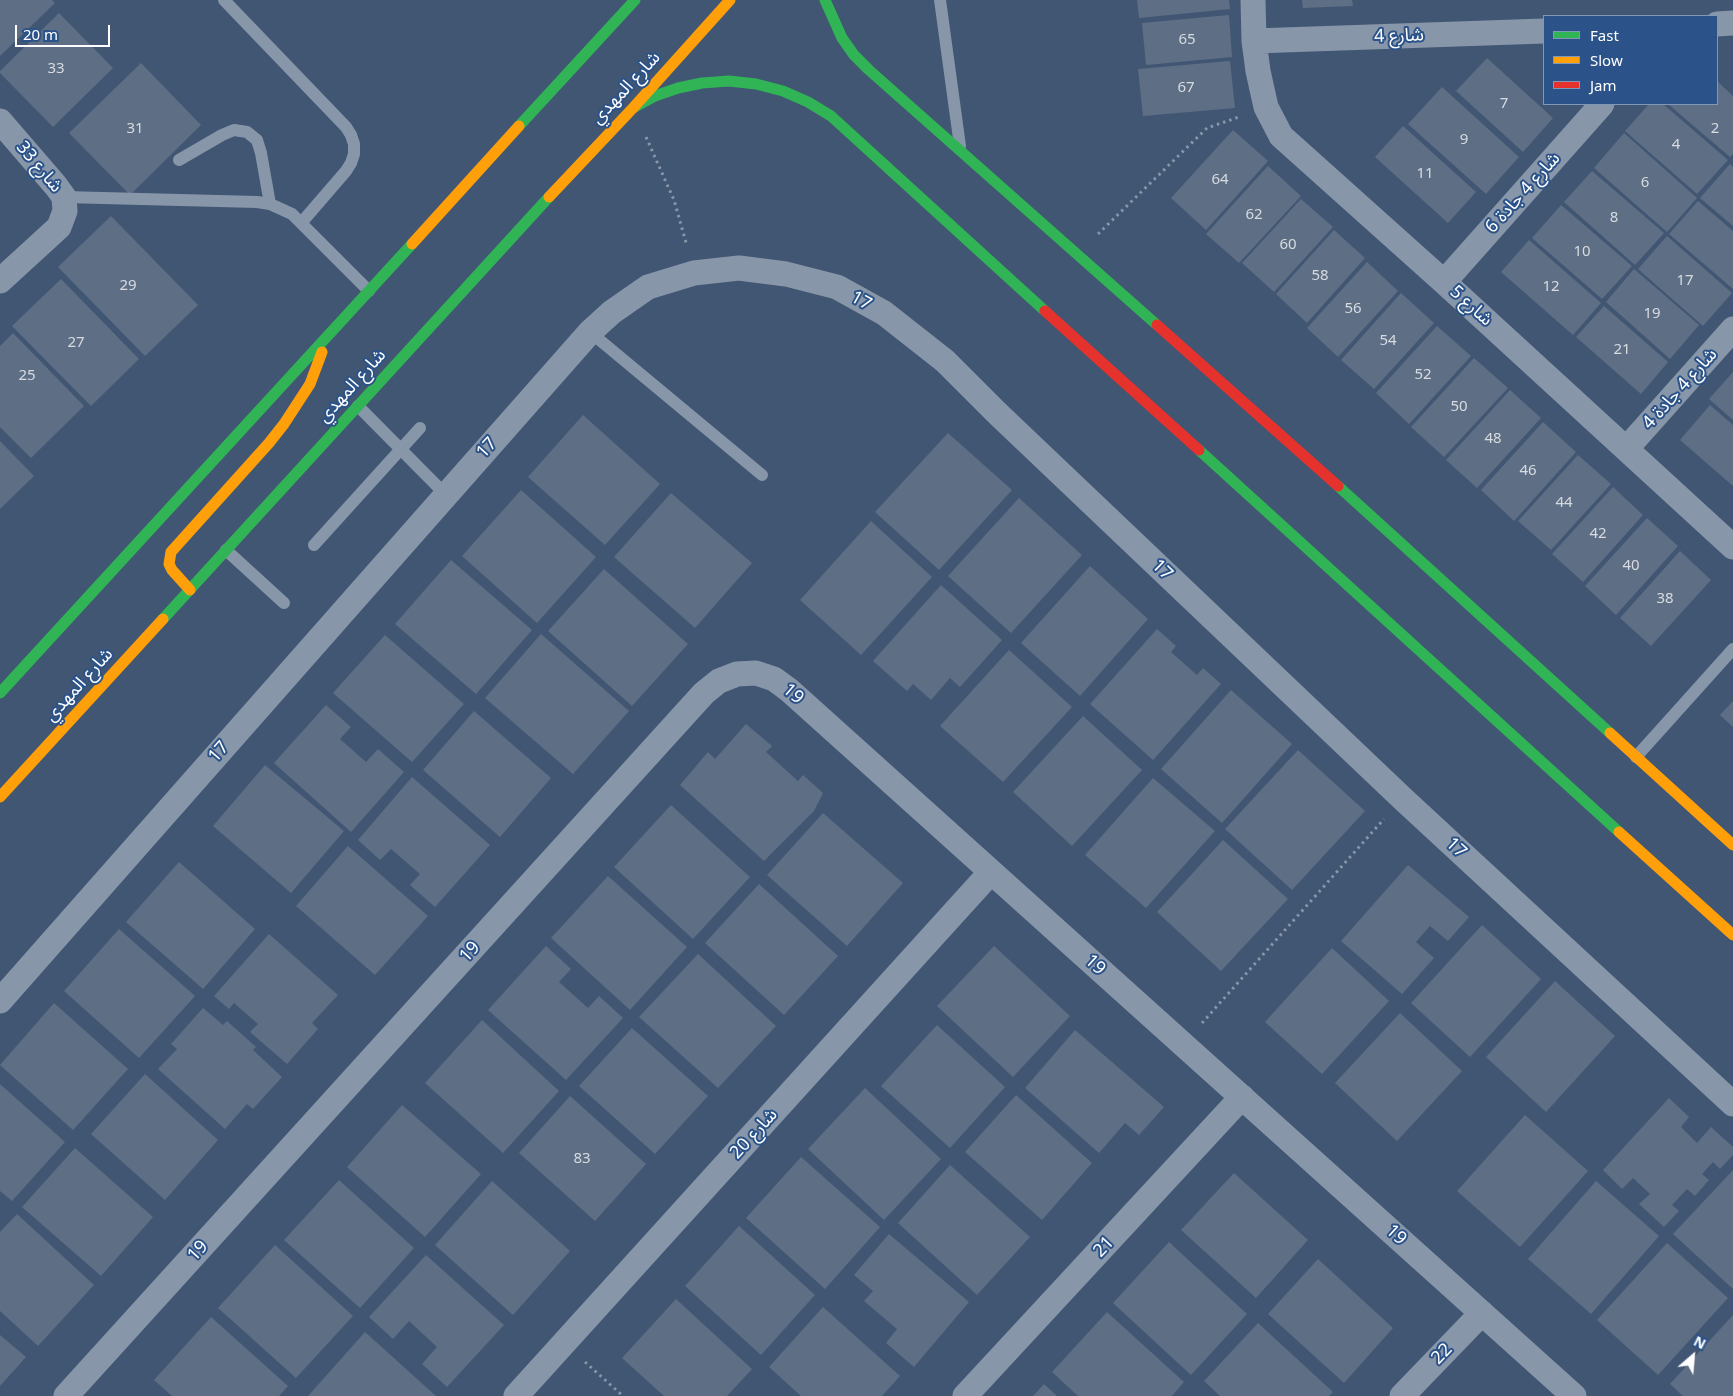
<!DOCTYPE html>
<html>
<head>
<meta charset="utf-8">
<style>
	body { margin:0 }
	#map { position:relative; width:1733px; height:1396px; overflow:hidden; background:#415673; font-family:"Noto Sans",sans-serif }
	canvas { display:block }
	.legend { position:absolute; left:1543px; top:15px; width:175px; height:90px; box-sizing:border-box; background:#2b5389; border:1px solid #8098b8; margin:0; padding:6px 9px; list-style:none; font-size:15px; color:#fff }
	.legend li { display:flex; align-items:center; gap:10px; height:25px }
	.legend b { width:25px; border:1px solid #8098b8 }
	.north { position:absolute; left:1668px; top:1331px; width:50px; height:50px; -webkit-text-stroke:4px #2b5389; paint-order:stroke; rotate:27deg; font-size:14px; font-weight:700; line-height:20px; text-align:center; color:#fff }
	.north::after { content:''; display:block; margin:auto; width:18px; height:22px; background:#fff; clip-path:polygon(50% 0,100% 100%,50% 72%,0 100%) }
	.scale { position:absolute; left:15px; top:25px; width:95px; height:22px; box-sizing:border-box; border:2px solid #fff; border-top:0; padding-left:6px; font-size:15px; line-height:18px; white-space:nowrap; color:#fff; -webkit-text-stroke:4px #2b5389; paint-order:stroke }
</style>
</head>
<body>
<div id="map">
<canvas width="1733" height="1396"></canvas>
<ul class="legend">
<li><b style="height:6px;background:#30b455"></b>Fast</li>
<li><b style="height:6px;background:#ff9f0a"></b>Slow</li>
<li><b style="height:6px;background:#e5322d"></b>Jam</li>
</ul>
<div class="north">N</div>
<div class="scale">20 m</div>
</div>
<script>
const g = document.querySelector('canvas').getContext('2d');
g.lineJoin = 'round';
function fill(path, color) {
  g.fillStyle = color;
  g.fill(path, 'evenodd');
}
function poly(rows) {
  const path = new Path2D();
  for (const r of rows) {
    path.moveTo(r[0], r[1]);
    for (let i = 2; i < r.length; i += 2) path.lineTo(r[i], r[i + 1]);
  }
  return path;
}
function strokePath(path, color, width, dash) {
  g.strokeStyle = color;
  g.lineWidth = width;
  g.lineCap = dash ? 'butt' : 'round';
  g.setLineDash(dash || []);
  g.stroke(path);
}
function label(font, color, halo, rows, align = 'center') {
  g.font = font + ' "Noto Sans","Noto Sans Arabic",sans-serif';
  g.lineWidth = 4;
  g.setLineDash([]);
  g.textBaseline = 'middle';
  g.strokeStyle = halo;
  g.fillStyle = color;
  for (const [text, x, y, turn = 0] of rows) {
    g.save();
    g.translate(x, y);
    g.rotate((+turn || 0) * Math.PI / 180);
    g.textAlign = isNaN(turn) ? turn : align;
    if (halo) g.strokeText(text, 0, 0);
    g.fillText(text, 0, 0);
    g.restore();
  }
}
const building = poly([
	[0,0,52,0,55,3,0,56],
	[1137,0,1229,0,1230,9,1139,18],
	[1302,0,1352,0,1353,6,1303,8],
	[59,13,113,68,53,127,0,73,0,71],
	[1229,15,1232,57,1146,65,1142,23],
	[1487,58,1553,118,1523,152,1456,91],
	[1230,61,1235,108,1143,116,1138,69],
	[141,63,201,125,130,195,69,133],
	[1717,81,1733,96,1733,154,1730,157,1668,104,1717,104],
	[1442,87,1519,157,1486,194,1408,124],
	[1649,104,1663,104,1728,160,1697,194,1625,131],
	[1403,126,1476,192,1448,223,1375,157],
	[1233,130,1268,161,1206,230,1171,198],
	[1624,133,1697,198,1667,232,1594,168],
	[1730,164,1733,167,1733,226,1700,198],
	[1268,166,1301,196,1239,263,1206,234],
	[1592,171,1664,233,1635,265,1564,202],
	[1301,199,1333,227,1274,292,1242,263],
	[1698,201,1733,231,1733,289,1669,234],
	[1561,205,1632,266,1602,299,1532,238],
	[111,216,198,305,145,356,58,267],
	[1334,230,1365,258,1307,323,1276,294],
	[1667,236,1732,293,1703,326,1638,269],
	[1529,240,1601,303,1573,335,1501,272],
	[1367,262,1398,291,1338,357,1307,328],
	[1634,269,1699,325,1670,359,1606,302],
	[61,279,139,359,91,406,12,326],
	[1401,293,1434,323,1374,389,1341,360],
	[1604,306,1668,362,1641,394,1576,337],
	[1437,326,1471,356,1409,424,1376,393],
	[13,333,84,406,31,458,0,427,0,346],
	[1474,358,1508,388,1444,457,1411,427],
	[1733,372,1733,420,1709,399],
	[1510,390,1541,418,1477,488,1446,460],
	[1710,405,1733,425,1733,486,1680,440],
	[583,415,660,484,605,545,528,477],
	[1543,422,1576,452,1514,521,1481,490],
	[948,433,1012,490,939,570,875,512],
	[0,441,34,476,0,509],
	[1578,455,1611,484,1551,550,1518,521],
	[1613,487,1643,515,1583,582,1552,554],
	[521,490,596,557,537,623,462,556],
	[671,493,752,563,695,628,614,557],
	[1019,498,1082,555,1011,633,948,576],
	[1647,518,1678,546,1616,615,1585,586],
	[871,521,932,577,861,655,800,600],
	[1680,551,1711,580,1651,646,1620,618],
	[451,560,532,630,476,694,395,624],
	[1090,566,1148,619,1080,696,1021,643],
	[604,569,688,644,632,706,548,631],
	[941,585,1002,640,960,687,950,678,931,700,913,684,907,691,873,661],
	[1157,629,1176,646,1171,652,1197,675,1203,668,1221,684,1153,760,1090,704],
	[541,634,629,711,573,774,485,698],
	[385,635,464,704,412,762,333,693],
	[1009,650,1072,707,1003,782,940,726],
	[1231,690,1292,744,1222,823,1161,769],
	[1733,701,1733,727,1720,715],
	[326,705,351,727,340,739,366,762,378,749,404,772,351,832,274,763],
	[474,711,551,778,500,837,423,770],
	[1083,716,1142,770,1072,846,1013,792],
	[746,724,772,746,766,752,798,781,803,775,823,793,814,811,764,861,680,785,708,752,715,759],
	[1298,750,1365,811,1292,890,1225,829],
	[265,765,344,831,291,893,213,826],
	[412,777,490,845,435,907,410,885,420,874,391,849,380,860,358,840],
	[1153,778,1215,831,1146,908,1085,855],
	[671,805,750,877,693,939,614,867],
	[823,813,903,883,847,946,767,875],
	[1223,840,1288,899,1221,971,1157,912],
	[348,846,428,916,375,975,296,906],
	[179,862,255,929,203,989,126,922],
	[1408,865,1469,917,1448,941,1430,926,1416,942,1434,958,1402,994,1341,941],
	[608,876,687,947,630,1010,551,938],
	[759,884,838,956,784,1015,705,943],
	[1482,925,1541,979,1470,1057,1411,1003],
	[119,929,195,996,139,1058,64,991],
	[269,934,338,995,312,1023,318,1029,287,1064,250,1032,258,1024,234,1003,229,1009,214,996],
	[546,946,571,969,559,982,588,1008,599,996,623,1018,566,1080,488,1010],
	[994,946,1070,1016,1013,1077,937,1006],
	[1332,948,1389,1001,1322,1074,1265,1022],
	[698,954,776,1026,718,1088,639,1017],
	[1555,981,1615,1036,1546,1112,1486,1057],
	[54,1003,128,1069,73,1130,0,1065],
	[203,1008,223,1025,227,1021,256,1047,253,1050,282,1077,253,1109,247,1104,225,1129,158,1069,177,1049,171,1044],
	[1400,1013,1462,1071,1397,1141,1335,1083],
	[482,1020,559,1091,503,1153,425,1083],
	[937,1025,1005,1087,950,1148,881,1086],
	[632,1028,708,1096,655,1154,579,1086],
	[1075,1030,1164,1107,1139,1135,1125,1123,1099,1153,1025,1088],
	[145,1074,218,1140,165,1200,91,1134],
	[0,1084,65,1142,12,1201,0,1191],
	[865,1088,941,1159,884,1220,808,1149],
	[1016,1095,1092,1163,1042,1220,965,1152],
	[570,1096,646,1164,595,1221,519,1153],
	[1669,1098,1689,1117,1681,1127,1697,1143,1711,1127,1733,1147,1733,1155,1720,1169,1713,1162,1702,1174,1709,1180,1695,1196,1687,1189,1672,1205,1679,1211,1664,1227,1639,1204,1650,1194,1633,1178,1622,1189,1603,1170],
	[402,1105,481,1174,425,1237,347,1167],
	[1525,1115,1588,1171,1520,1247,1457,1191],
	[75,1148,153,1217,101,1276,22,1207],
	[801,1157,880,1227,825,1289,746,1218],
	[950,1165,1030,1237,977,1295,898,1223],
	[1733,1170,1733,1289,1673,1234],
	[1234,1173,1308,1240,1256,1298,1181,1230],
	[339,1180,414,1248,360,1308,284,1240],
	[492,1181,570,1251,513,1315,435,1245],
	[1596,1181,1659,1236,1591,1314,1528,1259],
	[17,1214,94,1285,38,1346,0,1311,0,1232],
	[739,1226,815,1295,761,1355,685,1286],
	[889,1234,969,1302,914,1367,886,1343,897,1329,864,1301,873,1291,854,1275],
	[1169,1242,1247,1314,1191,1375,1113,1303],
	[1667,1243,1728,1298,1658,1375,1597,1320],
	[275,1245,353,1316,296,1378,218,1308],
	[426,1255,504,1325,447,1387,422,1364,437,1347,409,1321,393,1339,369,1317],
	[1318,1259,1393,1328,1344,1383,1268,1314],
	[676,1299,752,1369,727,1396,664,1396,622,1358],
	[823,1307,900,1376,882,1396,801,1396,769,1367],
	[1107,1312,1184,1382,1172,1396,1078,1396,1052,1372],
	[1733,1315,1733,1396,1683,1396,1670,1384],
	[211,1317,288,1386,279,1396,172,1396,154,1380],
	[1258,1323,1333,1392,1329,1396,1220,1396,1204,1381],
	[365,1332,436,1396,308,1396],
	[0,1335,26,1357,0,1386],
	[1044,1384,1057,1396,1033,1396]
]);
const path = poly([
	[646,137,674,200,687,246],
	[1098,234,1207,128,1239,117],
	[1202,1023,1384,819],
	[585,1362,623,1396]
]);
const lane = poly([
	[224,0,346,127,351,135,354,144,354,154,351,163,346,171,302,222],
	[940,0,960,146],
	[179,160,222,135,234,130,247,132,257,140,261,153,270,204],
	[64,197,257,202,270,204,292,214,369,291],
	[590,332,762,475],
	[358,406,446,495],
	[314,545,420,428],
	[226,550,284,603],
	[1636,757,1733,649]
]);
const street = poly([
	[1253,0,1254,41,1258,71,1266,107,1281,136,1444,282,1733,547],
	[1717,24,1733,23],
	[1254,41,1544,31],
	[0,121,56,186,64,197,65,211,59,227,0,281],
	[1444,282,1602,104],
	[1627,448,1733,329],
	[0,1001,590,332,612,312,648,287,694,273,739,268,786,274,837,287,884,313,945,361,997,413,1403,799,1733,1104],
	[66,1396,704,693,719,681,737,674,756,673,774,679,789,690,1574,1396],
	[516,1396,991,872],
	[965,1396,1242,1097],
	[1402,1396,1482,1313]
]);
const fast = poly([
	[825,0,842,38,854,55,869,70,1157,325],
	[633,108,655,96,678,88,702,83,729,81,756,84,783,91,808,102,831,116,1045,311],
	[519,126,635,0],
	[1199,450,1619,832],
	[1338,486,1610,733],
	[163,619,549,197],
	[0,693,412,244]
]);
const slow = poly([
	[549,197,633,108,730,0],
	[412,244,519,126],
	[190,590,172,570,169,564,171,552,269,443,284,424,310,384,322,352],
	[1610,733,1733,845],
	[0,797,163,619],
	[1619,832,1733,935]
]);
const jam = poly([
	[1045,311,1199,450],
	[1157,325,1338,486]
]);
const numberNames = [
	["65",1187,40],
	["33",56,69],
	["67",1186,88],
	["7",1504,104],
	["31",135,129],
	["2",1715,129],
	["9",1464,140],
	["4",1676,145],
	["11",1425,174],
	["64",1220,180],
	["6",1645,183],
	["62",1254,215],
	["8",1614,218],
	["60",1288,245],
	["10",1582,252],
	["58",1320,276],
	["17",1685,281],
	["29",128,286],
	["12",1551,287],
	["56",1353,309],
	["19",1652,314],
	["54",1388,341],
	["27",76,343],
	["21",1622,350],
	["52",1423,375],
	["25",27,376],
	["50",1459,407],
	["48",1493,439],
	["46",1528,471],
	["44",1564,503],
	["42",1598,534],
	["40",1631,566],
	["38",1665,599],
	["83",582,1159]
];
const streetNames = [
	["شارع 4",1399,36,-2],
	["شارع المهدي",626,88,-47],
	["شارع 33",39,167,50],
	["شارع 4 جادة 6",1523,193,-48],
	["17",861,301,29],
	["شارع 5",1471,306,42],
	["شارع المهدي",352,386,-48],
	["شارع 4 جادة 4",1680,389,-48],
	["17",487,448,-48],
	["17",1162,570,44],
	["شارع المهدي",79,685,-48],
	["19",793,694,40],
	["17",219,752,-49],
	["17",1456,848,43],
	["19",470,952,-48],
	["19",1095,965,42],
	["شارع 20",754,1134,-48],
	["19",1396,1235,42],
	["21",1104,1247,-47],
	["19",198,1251,-48],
	["22",1442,1354,-46]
];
fill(building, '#5e6f85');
strokePath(path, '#8896a9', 3, [2.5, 4]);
strokePath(lane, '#8896a9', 12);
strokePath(street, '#8896a9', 25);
strokePath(fast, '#30b455', 11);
strokePath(slow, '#ff9f0a', 11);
strokePath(jam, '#e5322d', 11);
label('15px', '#d7dbe0', null, numberNames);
label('18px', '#fff', '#2b5389', streetNames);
</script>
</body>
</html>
